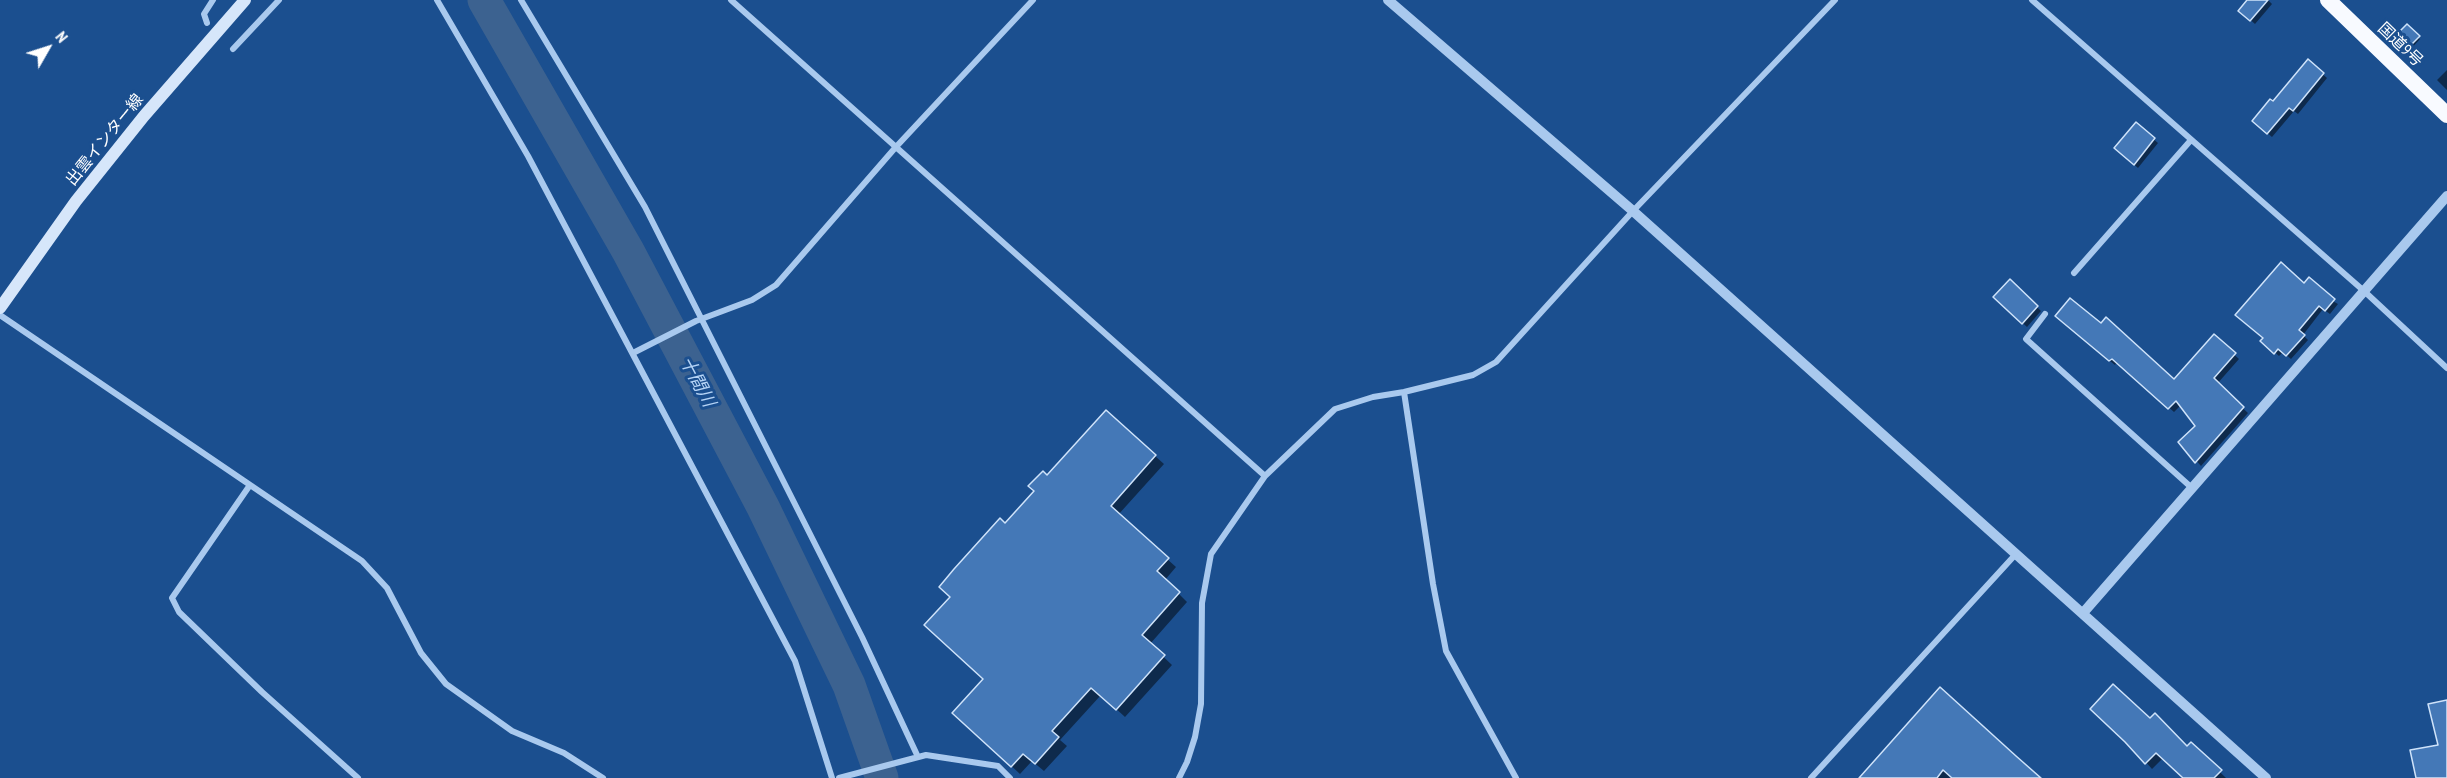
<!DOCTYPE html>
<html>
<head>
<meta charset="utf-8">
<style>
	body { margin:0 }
	#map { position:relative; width:2447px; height:778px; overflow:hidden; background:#1b4f8f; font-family:"PT Sans Narrow",sans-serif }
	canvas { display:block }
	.north { position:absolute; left:18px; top:18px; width:60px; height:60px; -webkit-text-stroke:4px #1b4f8f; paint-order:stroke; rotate:51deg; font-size:16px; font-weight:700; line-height:24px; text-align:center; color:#fff }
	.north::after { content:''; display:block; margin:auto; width:21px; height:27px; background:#fff; clip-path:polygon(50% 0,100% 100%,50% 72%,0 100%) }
</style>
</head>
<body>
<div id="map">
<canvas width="2447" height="778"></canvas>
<div class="north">N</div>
</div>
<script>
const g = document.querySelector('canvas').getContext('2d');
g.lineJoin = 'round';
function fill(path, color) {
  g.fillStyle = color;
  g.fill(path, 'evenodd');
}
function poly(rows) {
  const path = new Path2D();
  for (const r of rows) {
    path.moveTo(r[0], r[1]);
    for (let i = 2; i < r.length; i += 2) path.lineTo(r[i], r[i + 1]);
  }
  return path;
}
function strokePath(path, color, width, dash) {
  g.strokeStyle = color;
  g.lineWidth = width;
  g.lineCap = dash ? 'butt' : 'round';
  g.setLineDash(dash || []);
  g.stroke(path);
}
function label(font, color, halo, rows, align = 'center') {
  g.font = font + ' "PT Sans Narrow","Noto Sans JP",sans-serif';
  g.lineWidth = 6;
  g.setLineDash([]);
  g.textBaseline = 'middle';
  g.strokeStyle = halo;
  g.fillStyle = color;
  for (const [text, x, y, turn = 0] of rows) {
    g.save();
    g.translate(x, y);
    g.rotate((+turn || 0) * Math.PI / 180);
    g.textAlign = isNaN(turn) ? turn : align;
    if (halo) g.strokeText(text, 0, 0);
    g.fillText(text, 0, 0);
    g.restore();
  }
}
const shadow = poly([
	[2249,0,2268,0,2272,4,2255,24,2244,14],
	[2407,26,2420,39,2409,51,2395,38],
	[2308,61,2327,78,2298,114,2294,111,2272,137,2258,125],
	[2447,70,2447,90,2437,80],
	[2136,124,2158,143,2138,168,2120,152],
	[2010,281,2041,311,2027,327,1995,297],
	[2304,285,2338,304,2330,314,2323,309,2303,335,2308,340,2291,359,2283,352,2279,356,2262,341],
	[2061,321,2174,381,2214,336,2239,359,2217,384,2248,413,2201,466,2180,442,2197,426,2181,405,2174,412,2117,362,2115,365],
	[1106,412,1164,464,1118,515,1176,567,1165,580,1187,602,1150,644,1172,665,1125,717,1101,695,1060,740,1067,746,1044,771,1032,761,1020,774,963,721,985,679,952,597,1006,525],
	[1940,690,2038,778,1953,778,1951,776,1949,778,1861,778],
	[2150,720,2187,748,2191,744,2226,778,2184,778,2163,758,2152,769,2129,743]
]);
const river = poly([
	[484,0,628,251,763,507,849,685,882,778]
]);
const building = poly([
	[2247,0,2268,0,2250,21,2238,11,2247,0],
	[2407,24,2420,36,2406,50,2393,38,2407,24],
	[2308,59,2324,73,2293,111,2289,108,2267,134,2252,121,2270,99,2273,101,2308,59],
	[2136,122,2155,138,2134,165,2114,148,2136,122],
	[2281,262,2304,283,2309,277,2335,299,2325,311,2319,306,2299,330,2305,335,2286,356,2278,349,2274,354,2260,341,2263,338,2235,315,2281,262],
	[2010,279,2038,306,2022,324,1993,297,2010,279],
	[2070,298,2101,323,2106,317,2174,379,2214,334,2236,353,2214,378,2244,407,2195,463,2178,442,2195,426,2176,401,2168,409,2112,359,2109,361,2055,316,2070,298],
	[1106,410,1156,455,1111,506,1169,558,1157,571,1180,592,1142,635,1165,655,1116,710,1091,688,1052,731,1059,737,1035,764,1023,754,1011,767,952,713,983,679,924,625,950,597,939,587,954,569,1000,518,1005,523,1034,491,1028,486,1043,471,1047,475,1106,410],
	[2113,684,2150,718,2155,713,2187,746,2191,742,2222,770,2214,778,2183,778,2156,753,2145,764,2125,742,2090,709,2113,684],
	[1940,687,2016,756,2041,778,1952,778,1943,770,1937,778,1859,778,1940,687],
	[2447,700,2447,778,2416,778,2410,750,2438,745,2428,704,2447,700]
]);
const minor = poly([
	[437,0,528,156,795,661,832,778],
	[521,0,645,207,862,637,918,757],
	[731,0,1265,476],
	[2032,0,2364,291,2447,368],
	[207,23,204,14,213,0],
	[233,49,279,0],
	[2074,273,2191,140],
	[2045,314,2026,339,2192,488],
	[0,315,362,561,387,588,421,653,446,684,512,731,564,753,603,778],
	[633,353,696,321,752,300,776,285,895,148,1033,0],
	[1404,392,1433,584,1446,651,1516,778],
	[250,485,172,598,179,612,262,692,358,778],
	[839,778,926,755,998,766,1010,778],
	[1179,778,1187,762,1195,737,1201,704,1202,603,1211,554,1265,476,1335,409,1373,397,1404,392,1473,375,1496,362,1633,211,1835,0],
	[1811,778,2015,555]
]);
const tertiary = poly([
	[1388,0,1633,211,2266,778],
	[2083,613,2447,196]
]);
const secondary = poly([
	[0,308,76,201,144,116,245,0]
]);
const trunk = poly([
	[2328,0,2447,115]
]);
const streetNames = [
	["国道9号",2400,45,44],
	["出雲インター線",105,140,-51]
];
const waterNames = [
	["十間川",697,382,62]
];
fill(shadow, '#0007');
strokePath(river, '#3c6290', 33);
fill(building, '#4478b7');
strokePath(building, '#cfe3fa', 1.5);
strokePath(minor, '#a9c9ee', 6);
strokePath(tertiary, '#a9c9ee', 10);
strokePath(secondary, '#d6e6fa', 12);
strokePath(trunk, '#f8faff', 16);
label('16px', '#fff', '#1b4f8f', streetNames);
label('italic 18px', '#b5d3f5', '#1b4f8f', waterNames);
</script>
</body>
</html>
